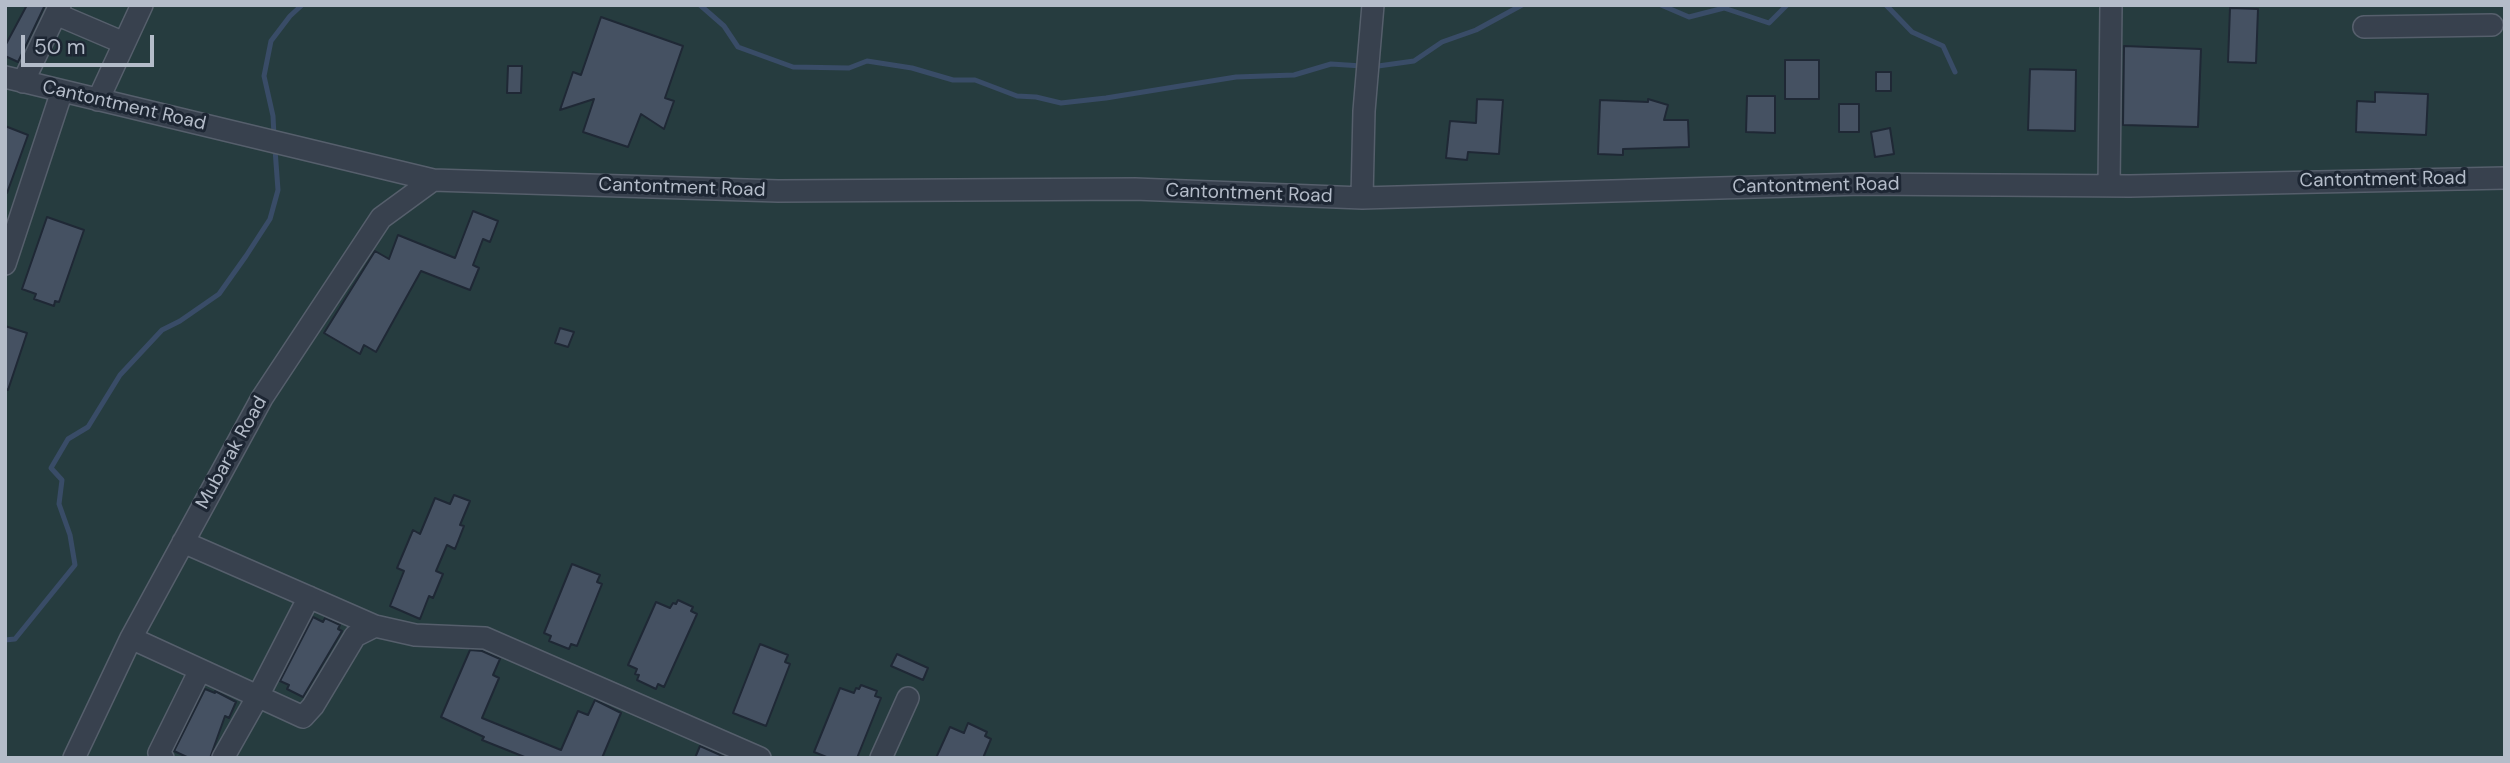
<!DOCTYPE html>
<html>
<head>
<meta charset="utf-8">
<style>
	body { margin:0 }
	#map { position:relative; width:2510px; height:763px; overflow:hidden; background:#242f3e; font-family:"DM Sans",sans-serif }
	canvas { display:block }
	.frame { position:absolute; inset:0; border:7px solid #b4bcc9; pointer-events:none }
	.scale { position:absolute; left:21px; top:35px; width:133px; height:32px; box-sizing:border-box; border:4px solid #b4bcc9; border-top:0; padding-left:9px; font-size:21px; line-height:24px; white-space:nowrap; color:#b4bcc9; -webkit-text-stroke:5px #1d2633; paint-order:stroke }
</style>
</head>
<body>
<div id="map">
<canvas width="2510" height="763"></canvas>
<div class="frame"></div>
<div class="scale">50 m</div>
</div>
<script>
const g = document.querySelector('canvas').getContext('2d');
g.lineJoin = 'round';
function fill(path, color) {
  g.fillStyle = color;
  g.fill(path, 'evenodd');
}
function poly(rows) {
  const path = new Path2D();
  for (const r of rows) {
    path.moveTo(r[0], r[1]);
    for (let i = 2; i < r.length; i += 2) path.lineTo(r[i], r[i + 1]);
  }
  return path;
}
function strokePath(path, color, width, dash) {
  g.strokeStyle = color;
  g.lineWidth = width;
  g.lineCap = dash ? 'butt' : 'round';
  g.setLineDash(dash || []);
  g.stroke(path);
}
function label(font, color, halo, rows, align = 'center') {
  g.font = font + ' "DM Sans",sans-serif';
  g.lineWidth = 6;
  g.setLineDash([]);
  g.textBaseline = 'middle';
  g.strokeStyle = halo;
  g.fillStyle = color;
  for (const [text, x, y, turn = 0] of rows) {
    g.save();
    g.translate(x, y);
    g.rotate((+turn || 0) * Math.PI / 180);
    g.textAlign = isNaN(turn) ? turn : align;
    if (halo) g.strokeText(text, 0, 0);
    g.fillText(text, 0, 0);
    g.restore();
  }
}
const green = poly([
	[5,5,2505,5,2505,758,5,758]
]);
const stream = poly([
	[700,5,724,26,738,47,793,67,849,68,867,61,912,68,953,80,975,80,1017,96,1036,97,1061,103,1106,98,1236,77,1294,75,1331,64,1362,66],
	[1661,5,1689,17,1724,8,1769,23,1787,5],
	[1886,5,1912,32,1943,46,1955,72],
	[1371,67,1414,61,1442,42,1476,30,1522,5],
	[274,136,273,116,264,76,271,41,290,16,302,5],
	[5,640,15,639,75,565,70,535,59,504,62,480,51,468,68,439,88,427,120,375,162,330,180,321,219,294,246,256,270,219,278,190,275,149]
]);
const building = poly([
	[27,5,45,5,18,62,5,56,5,46,27,5],
	[2230,8,2258,9,2256,63,2228,62,2230,8],
	[601,17,683,46,665,98,674,101,664,129,641,114,628,147,583,132,594,99,560,110,573,72,581,75,601,17],
	[2124,46,2201,49,2198,127,2123,125,2124,46],
	[1785,60,1819,60,1819,99,1785,99,1785,60],
	[508,66,522,66,521,93,507,93,508,66],
	[2030,69,2076,70,2075,131,2028,130,2030,69],
	[1876,72,1891,72,1891,91,1876,91,1876,72],
	[2375,92,2428,94,2426,135,2356,132,2357,101,2375,102,2375,92],
	[1747,96,1775,96,1775,133,1746,132,1747,96],
	[1477,99,1503,100,1499,154,1468,152,1467,160,1446,158,1450,121,1476,123,1477,99],
	[1648,99,1668,105,1664,120,1688,120,1689,147,1623,149,1623,155,1598,154,1600,100,1648,102,1648,99],
	[1839,104,1859,104,1859,132,1839,132,1839,104],
	[5,126,28,135,7,193,5,193,5,126],
	[1890,128,1894,154,1875,157,1871,132,1890,128],
	[473,211,498,221,490,242,483,239,473,265,479,268,470,290,421,271,376,352,364,345,360,354,324,333,375,251,389,259,398,235,455,258,473,211],
	[47,217,84,230,59,302,55,301,54,306,34,299,36,294,22,289,47,217],
	[5,326,27,333,8,390,5,389,5,326],
	[560,328,574,332,568,347,555,343,560,328],
	[454,495,470,501,460,525,464,526,455,549,447,545,436,571,443,574,433,598,429,596,420,619,390,606,404,571,397,568,413,530,420,534,435,498,450,504,454,495],
	[572,564,600,575,597,582,602,584,577,646,571,644,569,649,549,641,551,636,544,633,572,564],
	[678,600,693,607,691,611,697,614,664,687,658,684,656,689,637,680,639,675,635,674,637,669,628,665,656,602,670,608,673,603,676,604,678,600],
	[313,617,323,622,325,618,340,625,338,629,342,631,303,697,287,689,289,685,280,681,313,617],
	[760,644,788,655,785,662,790,664,766,726,733,713,760,644],
	[470,650,482,651,500,659,493,675,499,678,482,718,561,750,578,711,588,715,595,700,621,713,602,758,527,758,482,740,484,737,441,717,470,650],
	[897,654,928,668,923,680,891,666,897,654],
	[861,685,877,691,875,696,881,698,857,758,829,758,814,752,840,688,854,693,856,688,859,689,861,685],
	[205,689,215,693,215,691,236,702,229,718,225,716,210,758,189,758,174,751,205,689],
	[968,723,987,732,985,736,991,739,983,758,936,758,950,727,964,733,968,723],
	[700,746,727,758,695,758,700,746]
]);
const minor = poly([
	[56,14,124,43],
	[2364,27,2492,25],
	[5,77,433,180,778,191,1135,189,1362,198,1862,184,2130,186,2505,178],
	[23,82,60,5],
	[98,100,142,5],
	[2109,186,2111,5],
	[1362,198,1364,111,1373,5],
	[5,264,62,91],
	[183,542,375,626,415,635,485,638,760,758],
	[131,638,303,717,313,706,355,636,375,626],
	[74,758,131,638,262,398,381,218,433,180],
	[163,758,159,753,200,670],
	[223,758,258,696,309,597],
	[881,758,908,698]
]);
const streetNames = [
	["Cantontment Road",124,106,13],
	["Cantontment Road",2383,180,-1],
	["Cantontment Road",1816,186,-1],
	["Cantontment Road",682,188,2],
	["Cantontment Road",1249,194,2],
	["Mubarak Road",232,453,-61]
];
fill(green, '#263c3f');
strokePath(stream, '#394c67', 5);
fill(building, '#455162');
strokePath(building, '#1f2835', 2);
strokePath(minor, '#565f6c', 24);
strokePath(minor, '#38414e', 21);
label('19px', '#b4bcc9', '#1d2633', streetNames);
</script>
</body>
</html>
